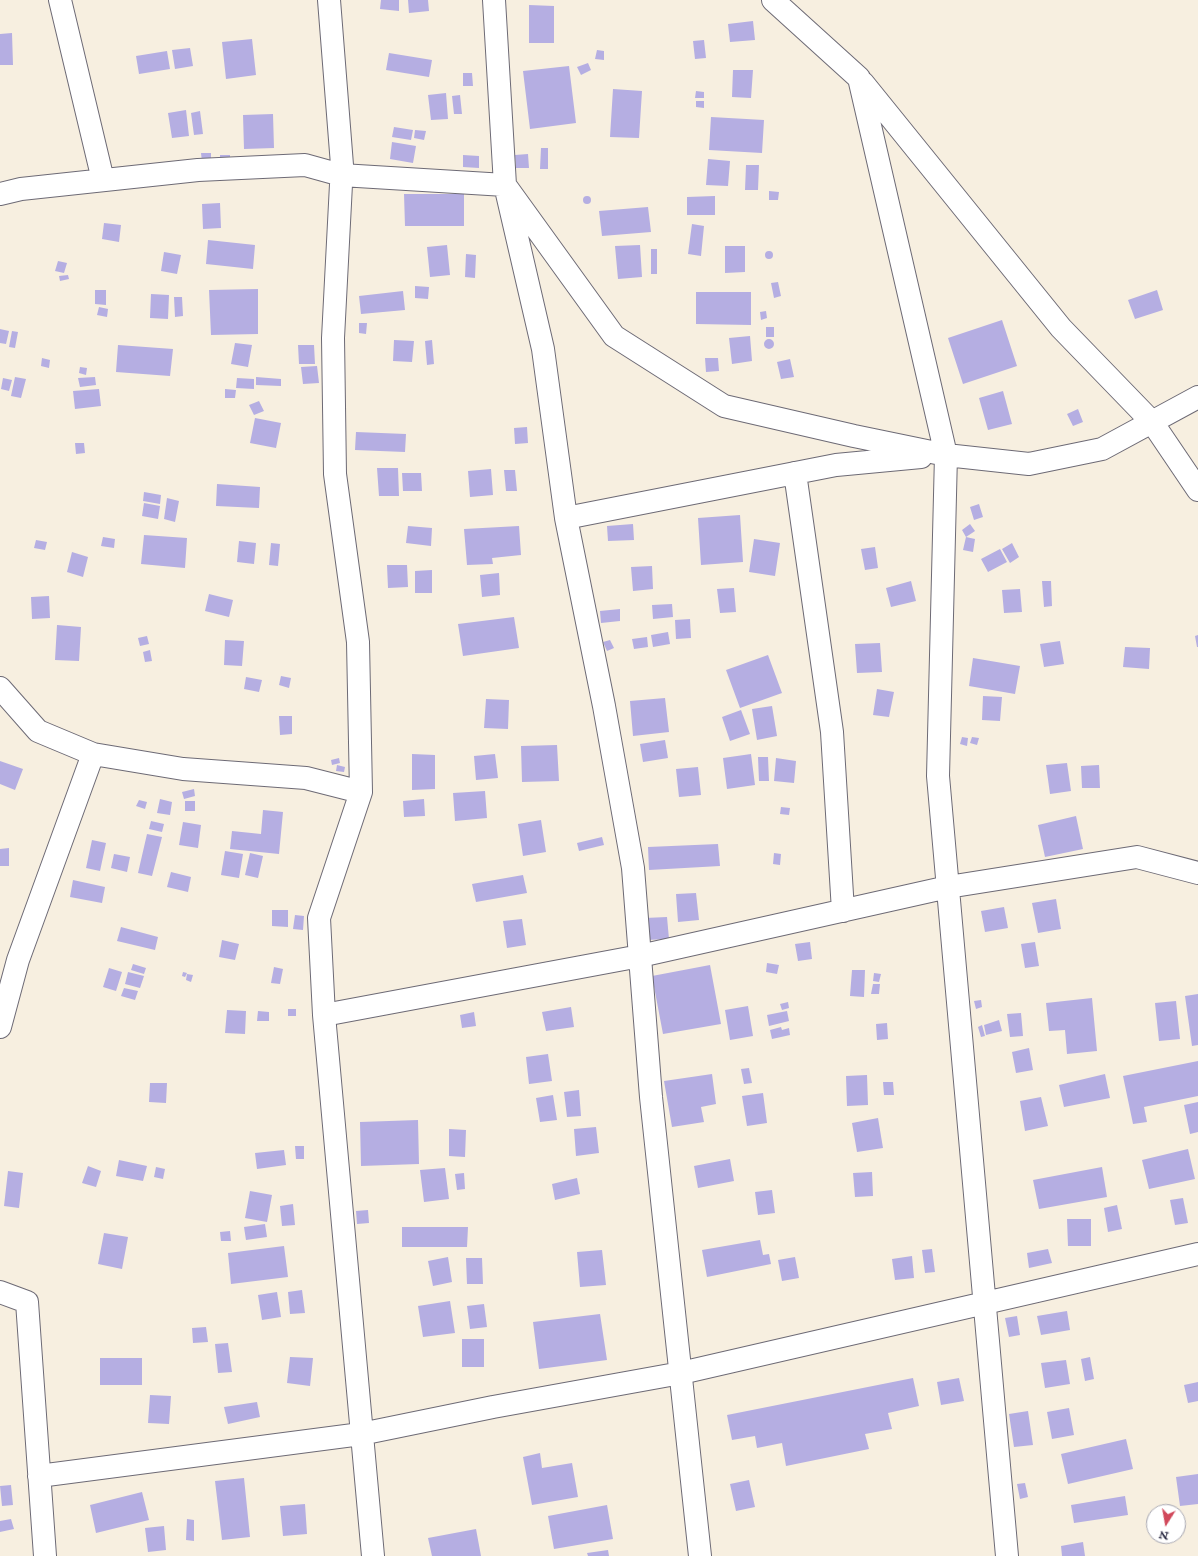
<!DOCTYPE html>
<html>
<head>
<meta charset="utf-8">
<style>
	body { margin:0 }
	#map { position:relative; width:1198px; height:1556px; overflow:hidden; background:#f7efe0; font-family:"IM FELL English",serif }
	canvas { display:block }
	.north { position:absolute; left:1146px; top:1504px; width:40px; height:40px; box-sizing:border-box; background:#fff; border:1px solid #a7a7b1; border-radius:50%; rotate:191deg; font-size:11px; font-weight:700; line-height:16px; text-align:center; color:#22223b }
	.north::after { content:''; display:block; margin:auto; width:14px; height:18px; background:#d1495b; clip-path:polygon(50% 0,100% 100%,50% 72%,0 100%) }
</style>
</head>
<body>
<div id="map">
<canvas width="1198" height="1556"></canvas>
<div class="north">N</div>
</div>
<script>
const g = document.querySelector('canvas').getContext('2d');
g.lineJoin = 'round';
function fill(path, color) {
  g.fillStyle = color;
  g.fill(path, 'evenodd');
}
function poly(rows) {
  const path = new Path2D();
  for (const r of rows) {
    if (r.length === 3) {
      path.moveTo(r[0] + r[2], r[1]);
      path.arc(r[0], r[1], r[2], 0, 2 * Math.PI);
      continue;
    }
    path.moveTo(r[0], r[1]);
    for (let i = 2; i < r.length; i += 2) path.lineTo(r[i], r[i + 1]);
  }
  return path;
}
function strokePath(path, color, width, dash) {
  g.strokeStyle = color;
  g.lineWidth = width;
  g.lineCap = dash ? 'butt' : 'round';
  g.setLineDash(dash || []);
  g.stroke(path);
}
const building = poly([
	[381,0,399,0,399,11,380,9],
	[408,0,428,0,429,11,409,13],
	[529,5,554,6,554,43,529,43],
	[753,21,755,40,730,42,728,24],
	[12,33,13,65,0,65,0,34],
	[252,39,256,75,226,79,222,42],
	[704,40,706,58,695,59,693,41],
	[190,48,193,66,175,69,172,50],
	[597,50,604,51,604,60,595,59],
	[167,51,170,69,139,74,136,56],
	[389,53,432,60,429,77,386,70],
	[588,63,591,70,581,75,577,67],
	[569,66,576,123,530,129,523,71],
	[733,70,753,70,751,98,732,97],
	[463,73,472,73,473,86,463,86],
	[613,89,642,91,639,138,610,137],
	[696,91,704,92,704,98,695,98],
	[446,93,448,119,431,120,428,95],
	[460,95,462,114,454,114,452,96],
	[696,101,704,101,704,108,696,107],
	[186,110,189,136,172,138,168,113],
	[200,111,203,134,194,135,191,113],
	[273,114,274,148,244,149,243,115],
	[711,117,764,120,762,153,709,150],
	[394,127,413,130,411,140,392,137],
	[415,130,426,131,424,140,414,138],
	[392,142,416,146,413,163,390,159],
	[541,148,548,148,548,169,540,169],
	[201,153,211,153,211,162,202,162],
	[528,154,529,168,516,168,515,155],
	[220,155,230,155,230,163,220,163],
	[463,155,479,156,479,168,463,167],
	[708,159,730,161,728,186,706,185],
	[746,165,759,165,758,190,745,190],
	[769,191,779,192,778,200,769,200],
	[404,194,464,194,464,226,405,226],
	[715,196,715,215,687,215,687,197],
	[587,200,4],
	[220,203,221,228,203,229,202,204],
	[648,207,651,232,602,236,599,211],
	[104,223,121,225,119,242,102,239],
	[692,224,704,226,701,256,688,254],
	[208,240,255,245,253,269,206,264],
	[447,245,450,275,430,277,427,247],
	[640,245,642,277,618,279,615,246],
	[725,246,745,246,745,272,725,273],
	[651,249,657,249,657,274,651,274],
	[769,255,4],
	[164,252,181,255,177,274,161,271],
	[466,254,476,255,475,278,465,277],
	[58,261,67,263,64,273,55,271],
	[68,275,69,279,60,281,59,276],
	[778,282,781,296,774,298,771,283],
	[415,286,429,287,428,299,415,298],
	[258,289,258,334,211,335,209,290],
	[95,290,106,290,106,305,95,304],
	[1157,290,1163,310,1135,319,1128,300],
	[403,291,405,310,361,314,359,296],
	[696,292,751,292,751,325,696,324],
	[151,294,169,295,168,319,150,318],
	[174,297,182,297,183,316,175,317],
	[99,307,108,309,107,317,97,315],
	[766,311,767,318,761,320,760,312],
	[1002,320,1017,366,963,384,948,338],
	[359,323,367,323,366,334,359,333],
	[766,327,774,327,774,337,766,337],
	[0,329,9,331,6,344,0,343],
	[12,331,18,332,15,348,9,347],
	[750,336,752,361,732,364,729,338],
	[769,344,5],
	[394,340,414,341,412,362,393,361],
	[432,340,434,364,427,365,425,341],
	[235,343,252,345,248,367,231,364],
	[118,345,173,349,170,376,116,372],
	[298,345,314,345,315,364,299,364],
	[42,358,50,360,49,368,41,366],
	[705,358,718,358,719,371,706,372],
	[790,359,794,377,781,379,777,362],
	[317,366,319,383,303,384,301,367],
	[80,367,87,368,86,375,79,373],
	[15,377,26,379,21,398,11,396],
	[95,377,96,385,80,387,78,378],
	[256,377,281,379,281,386,256,385],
	[3,378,12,380,9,391,1,389],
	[237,378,254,379,254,389,236,388],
	[99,389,101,406,75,409,73,391],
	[225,389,236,390,235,398,225,398],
	[1003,391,1012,424,988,430,979,398],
	[259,401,264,411,254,415,249,405],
	[1078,409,1083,422,1073,426,1067,414],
	[255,418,281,423,276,448,250,443],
	[527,427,528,443,515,444,514,428],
	[356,432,406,434,405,452,355,450],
	[75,443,84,443,85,453,76,454],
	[377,468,398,468,399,496,379,496],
	[491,469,493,495,470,497,468,471],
	[504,470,515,470,517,491,506,491],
	[402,473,421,473,422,491,403,491],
	[217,484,260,487,259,508,216,506],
	[144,492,161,495,160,504,143,501],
	[167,498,179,501,175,522,164,519],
	[144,503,160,506,158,519,142,516],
	[979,504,983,517,974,520,970,507],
	[740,515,743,562,701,565,698,518],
	[633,524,634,540,608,541,607,526],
	[970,524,975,531,966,537,975,539,973,552,963,550,966,537,962,530],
	[408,526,432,528,431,546,406,543],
	[519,526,521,555,492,558,493,564,467,565,464,529],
	[144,535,187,538,185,568,141,564],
	[103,537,115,539,114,548,101,546],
	[754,539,780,543,775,576,749,572],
	[36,540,47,542,45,550,34,548],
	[239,541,256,543,254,564,237,562],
	[271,543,280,544,278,566,269,565],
	[1012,543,1019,557,1010,563,1002,549],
	[875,547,878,568,865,570,861,549],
	[1000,549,1007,562,988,572,981,559],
	[72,552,88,557,83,577,67,572],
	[387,565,407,565,408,587,388,588],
	[652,566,653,589,633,591,631,567],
	[432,570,432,593,415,593,415,571],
	[499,573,500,595,482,597,480,575],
	[911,581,916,601,891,607,886,588],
	[1042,581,1051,581,1052,606,1044,607],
	[734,588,736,612,720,613,717,589],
	[1020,589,1022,612,1004,613,1002,590],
	[209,594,233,600,229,617,205,611],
	[49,596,50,618,32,619,31,597],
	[672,604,673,617,653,619,652,605],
	[620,609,620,621,601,623,600,611],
	[514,617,519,648,463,656,458,624],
	[690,619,691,638,676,639,675,620],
	[57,625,81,627,79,661,55,660],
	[668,632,670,644,653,647,651,635],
	[1198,635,1198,647,1197,647,1195,636],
	[147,636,149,644,140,646,138,638],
	[647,637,648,647,634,649,632,639],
	[225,640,244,641,242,666,224,665],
	[610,640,614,648,607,651,603,642],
	[1060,641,1064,664,1044,667,1040,644],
	[880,643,882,672,857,673,855,644],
	[1125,647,1150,648,1149,669,1123,667],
	[150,650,152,661,145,662,143,652],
	[768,655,782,693,740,708,726,670],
	[973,658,1020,666,1015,694,969,686],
	[281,676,291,678,289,688,279,685],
	[246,677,262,680,259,692,244,689],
	[877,689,894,692,889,717,873,715],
	[983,696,1002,697,1000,721,982,720],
	[665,698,669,732,633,736,630,701],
	[486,699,509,700,508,729,484,728],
	[772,706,777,736,757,740,752,709],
	[741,710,750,734,730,741,722,717],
	[279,716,292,716,292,734,280,735],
	[962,737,968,738,967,746,960,744],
	[972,737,979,738,977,745,970,743],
	[665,740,668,758,643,762,640,744],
	[557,745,559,781,522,782,521,746],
	[412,754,435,755,435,789,412,790],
	[495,754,498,778,476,780,474,756],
	[751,754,755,785,727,789,723,758],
	[758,757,768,757,769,781,759,781],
	[339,758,340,763,332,765,331,760],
	[776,758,796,761,794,783,774,781],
	[0,761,23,769,15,790,0,784],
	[1067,763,1071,791,1050,794,1046,765],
	[337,765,345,767,344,772,336,771],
	[1099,765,1100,788,1082,788,1081,766],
	[698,767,701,795,679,797,676,769],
	[194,789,195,796,184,799,182,792],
	[485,791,487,818,455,821,453,793],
	[160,799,172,802,170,815,157,813],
	[424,799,425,816,404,817,403,801],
	[139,800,147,802,145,809,136,806],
	[185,801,195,801,195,811,185,811],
	[781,807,790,808,789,815,780,814],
	[263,810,283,812,279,854,230,849,232,831,261,834],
	[1076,816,1083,849,1045,857,1038,825],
	[541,820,546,852,523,856,518,824],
	[151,821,164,824,162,832,149,829],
	[183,822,201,825,198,848,179,845],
	[147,834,162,837,152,876,138,873],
	[602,837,604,845,579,851,577,843],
	[92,840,106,843,100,871,86,868],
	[718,844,720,866,649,870,648,847],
	[9,848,9,866,0,866,0,849],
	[225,851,243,854,239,878,221,875],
	[250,853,263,856,258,878,245,875],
	[774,853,781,854,780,865,773,864],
	[114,854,130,857,127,872,111,868],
	[171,872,191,877,188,892,167,887],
	[523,875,527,893,476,902,472,884],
	[73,880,105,887,102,903,70,897],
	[696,893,699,920,678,922,676,894],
	[1056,899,1061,929,1038,933,1032,903],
	[1004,907,1008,928,985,932,981,911],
	[272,910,288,910,288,927,272,926],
	[295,915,304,916,303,930,293,929],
	[667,917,669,939,646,940,645,918],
	[522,919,526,945,507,948,503,921],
	[121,927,158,937,155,950,117,941],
	[222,940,239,944,235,960,219,957],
	[810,942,812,959,798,961,795,944],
	[1035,942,1039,966,1025,968,1021,944],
	[767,963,779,965,777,974,766,972],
	[133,964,146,968,144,974,131,970],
	[710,965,721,1024,663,1034,652,976],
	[274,967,283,969,280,984,271,983],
	[109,968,122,972,116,991,103,987],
	[852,970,865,970,864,997,850,996],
	[128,972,144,976,140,988,125,984],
	[183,972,187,973,185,977,182,976],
	[874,973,881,974,879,982,873,981],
	[187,974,193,975,191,982,186,980],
	[873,984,880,984,879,994,871,994],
	[124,988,138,991,135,1000,121,996],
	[1198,994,1198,1045,1192,1046,1185,996],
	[1092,998,1097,1051,1067,1054,1065,1030,1049,1031,1046,1003],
	[981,1000,982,1007,976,1009,974,1001],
	[1176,1001,1180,1039,1159,1041,1155,1003],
	[788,1002,789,1008,782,1010,780,1004],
	[748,1006,753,1036,730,1040,725,1010],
	[571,1007,574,1027,546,1031,542,1012],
	[288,1009,296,1009,296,1016,288,1016],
	[227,1010,246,1011,245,1034,225,1033],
	[258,1011,269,1012,269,1021,257,1021],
	[787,1011,789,1021,769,1026,767,1015],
	[474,1012,476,1026,462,1028,460,1015],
	[1021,1013,1023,1036,1010,1037,1007,1014],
	[999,1020,1002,1031,986,1035,984,1025],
	[887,1023,888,1039,877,1040,876,1024],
	[982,1025,985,1036,981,1037,978,1027],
	[781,1027,782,1030,789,1028,790,1035,772,1039,770,1030],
	[1029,1048,1033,1070,1016,1073,1012,1052],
	[548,1054,552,1081,529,1084,526,1057],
	[1198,1061,1198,1096,1144,1107,1147,1122,1133,1124,1123,1076],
	[749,1068,752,1083,744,1084,741,1069],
	[712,1074,716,1104,701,1107,704,1122,672,1127,664,1081],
	[1105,1074,1110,1098,1064,1107,1059,1085],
	[867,1075,868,1105,847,1106,846,1076],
	[883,1082,893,1082,894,1095,884,1095],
	[150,1083,167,1083,166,1103,149,1102],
	[579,1090,581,1116,567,1117,564,1092],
	[763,1093,767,1123,747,1126,742,1096],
	[553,1095,557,1120,540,1122,536,1098],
	[1041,1097,1048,1126,1025,1131,1020,1101],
	[1198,1102,1198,1132,1190,1134,1184,1105],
	[878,1118,883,1148,857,1152,852,1123],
	[418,1120,419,1164,361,1166,360,1122],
	[596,1127,599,1153,576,1156,574,1129],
	[449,1129,466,1130,465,1157,449,1156],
	[295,1146,304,1146,304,1159,296,1159],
	[1188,1149,1195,1179,1149,1189,1142,1160],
	[284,1150,286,1165,257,1169,255,1153],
	[730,1159,734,1181,698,1188,694,1166],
	[119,1160,147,1166,143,1181,116,1176],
	[88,1166,101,1171,96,1187,82,1183],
	[156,1167,165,1169,163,1179,154,1177],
	[1102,1167,1107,1197,1039,1209,1033,1180],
	[445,1168,449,1199,424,1202,420,1170],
	[8,1171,23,1173,19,1208,4,1206],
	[872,1172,873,1196,855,1197,853,1173],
	[464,1173,465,1189,457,1190,455,1174],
	[577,1178,580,1194,555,1200,552,1184],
	[772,1190,775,1213,758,1215,755,1192],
	[250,1191,272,1195,267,1222,245,1218],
	[1183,1198,1188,1223,1175,1225,1170,1200],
	[293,1204,295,1225,282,1226,280,1206],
	[1117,1205,1122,1229,1108,1232,1104,1208],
	[368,1210,369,1223,357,1224,356,1211],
	[1067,1219,1091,1219,1091,1246,1068,1246],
	[265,1224,267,1237,246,1240,244,1227],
	[402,1227,468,1227,467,1247,402,1247],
	[230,1231,231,1241,221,1241,220,1232],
	[104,1233,128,1237,122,1269,98,1264],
	[760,1240,763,1255,769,1254,771,1264,707,1277,702,1250],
	[284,1246,288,1277,231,1284,228,1253],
	[932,1249,935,1272,925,1273,922,1250],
	[1048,1249,1052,1263,1029,1268,1027,1253],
	[602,1250,606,1285,580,1287,577,1252],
	[912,1256,914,1278,895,1280,892,1259],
	[448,1257,452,1282,433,1286,428,1261],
	[795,1257,799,1278,782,1281,778,1260],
	[466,1258,482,1258,483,1284,467,1284],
	[302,1290,305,1313,290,1314,288,1292],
	[277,1292,281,1317,262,1320,258,1295],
	[450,1301,455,1333,423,1337,418,1306],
	[484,1304,487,1327,470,1329,467,1306],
	[1067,1311,1070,1330,1041,1335,1037,1316],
	[600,1314,607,1360,539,1369,533,1322],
	[1017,1316,1020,1335,1009,1337,1005,1318],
	[206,1327,208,1342,193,1343,192,1328],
	[462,1339,484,1339,484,1367,462,1367],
	[228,1343,232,1372,218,1373,215,1344],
	[290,1357,313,1358,310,1386,287,1383],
	[1090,1357,1094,1379,1085,1381,1081,1359],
	[100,1358,142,1358,142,1385,100,1385],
	[1066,1360,1070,1384,1045,1388,1041,1363],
	[913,1378,919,1406,888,1413,892,1429,865,1434,869,1449,786,1466,782,1443,757,1448,755,1436,732,1440,727,1415],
	[959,1378,964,1401,941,1405,937,1382],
	[1198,1382,1198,1401,1188,1403,1184,1385],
	[150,1395,171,1396,169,1424,148,1423],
	[257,1402,260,1417,228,1424,224,1407],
	[1069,1408,1074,1435,1052,1439,1047,1412],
	[1028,1411,1033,1445,1014,1447,1009,1414],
	[1126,1439,1133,1469,1068,1484,1061,1454],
	[540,1453,542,1468,572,1463,578,1497,532,1505,523,1457],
	[1198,1474,1198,1504,1180,1506,1176,1477],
	[244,1478,250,1537,222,1540,215,1481],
	[749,1480,755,1507,736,1511,730,1484],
	[1025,1483,1028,1497,1020,1499,1017,1484],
	[11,1485,13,1505,2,1506,0,1486],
	[142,1492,149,1520,96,1533,90,1505],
	[1125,1496,1128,1515,1074,1523,1071,1505],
	[305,1504,307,1534,283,1536,280,1506],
	[607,1505,613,1539,554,1549,548,1516],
	[11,1519,14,1529,0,1532,0,1521],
	[187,1519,194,1520,194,1541,186,1540],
	[164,1526,166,1550,148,1552,145,1528],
	[476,1529,481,1556,432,1556,428,1538],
	[1083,1542,1085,1556,1062,1556,1061,1546],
	[608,1550,609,1556,588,1556,587,1553]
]);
const street = poly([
	[60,0,103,180],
	[329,0,342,165,333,338,335,474,358,642,361,792,319,918,324,1015,373,1556],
	[494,0,505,185,543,349,566,518,604,706,633,868,651,1097,700,1556],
	[773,0,859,78,946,455,938,776,1007,1556],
	[863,83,1061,328,1152,422,1198,490],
	[0,194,21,189,198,170,305,165,341,175,505,185,614,336,724,406,854,436,946,455,1029,464,1102,449,1198,397],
	[795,473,832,732,843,911],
	[566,518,836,465,921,457],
	[0,688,38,731,93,754,183,769,306,778,361,792],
	[324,1015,640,956,948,887,1137,857,1198,873],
	[0,1027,18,960,93,754],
	[0,1292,27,1302,45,1556],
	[39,1476,361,1434,493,1407,681,1373,1198,1254]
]);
fill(building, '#b5aee2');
strokePath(street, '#6d6a75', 24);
strokePath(street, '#fff', 22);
</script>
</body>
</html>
